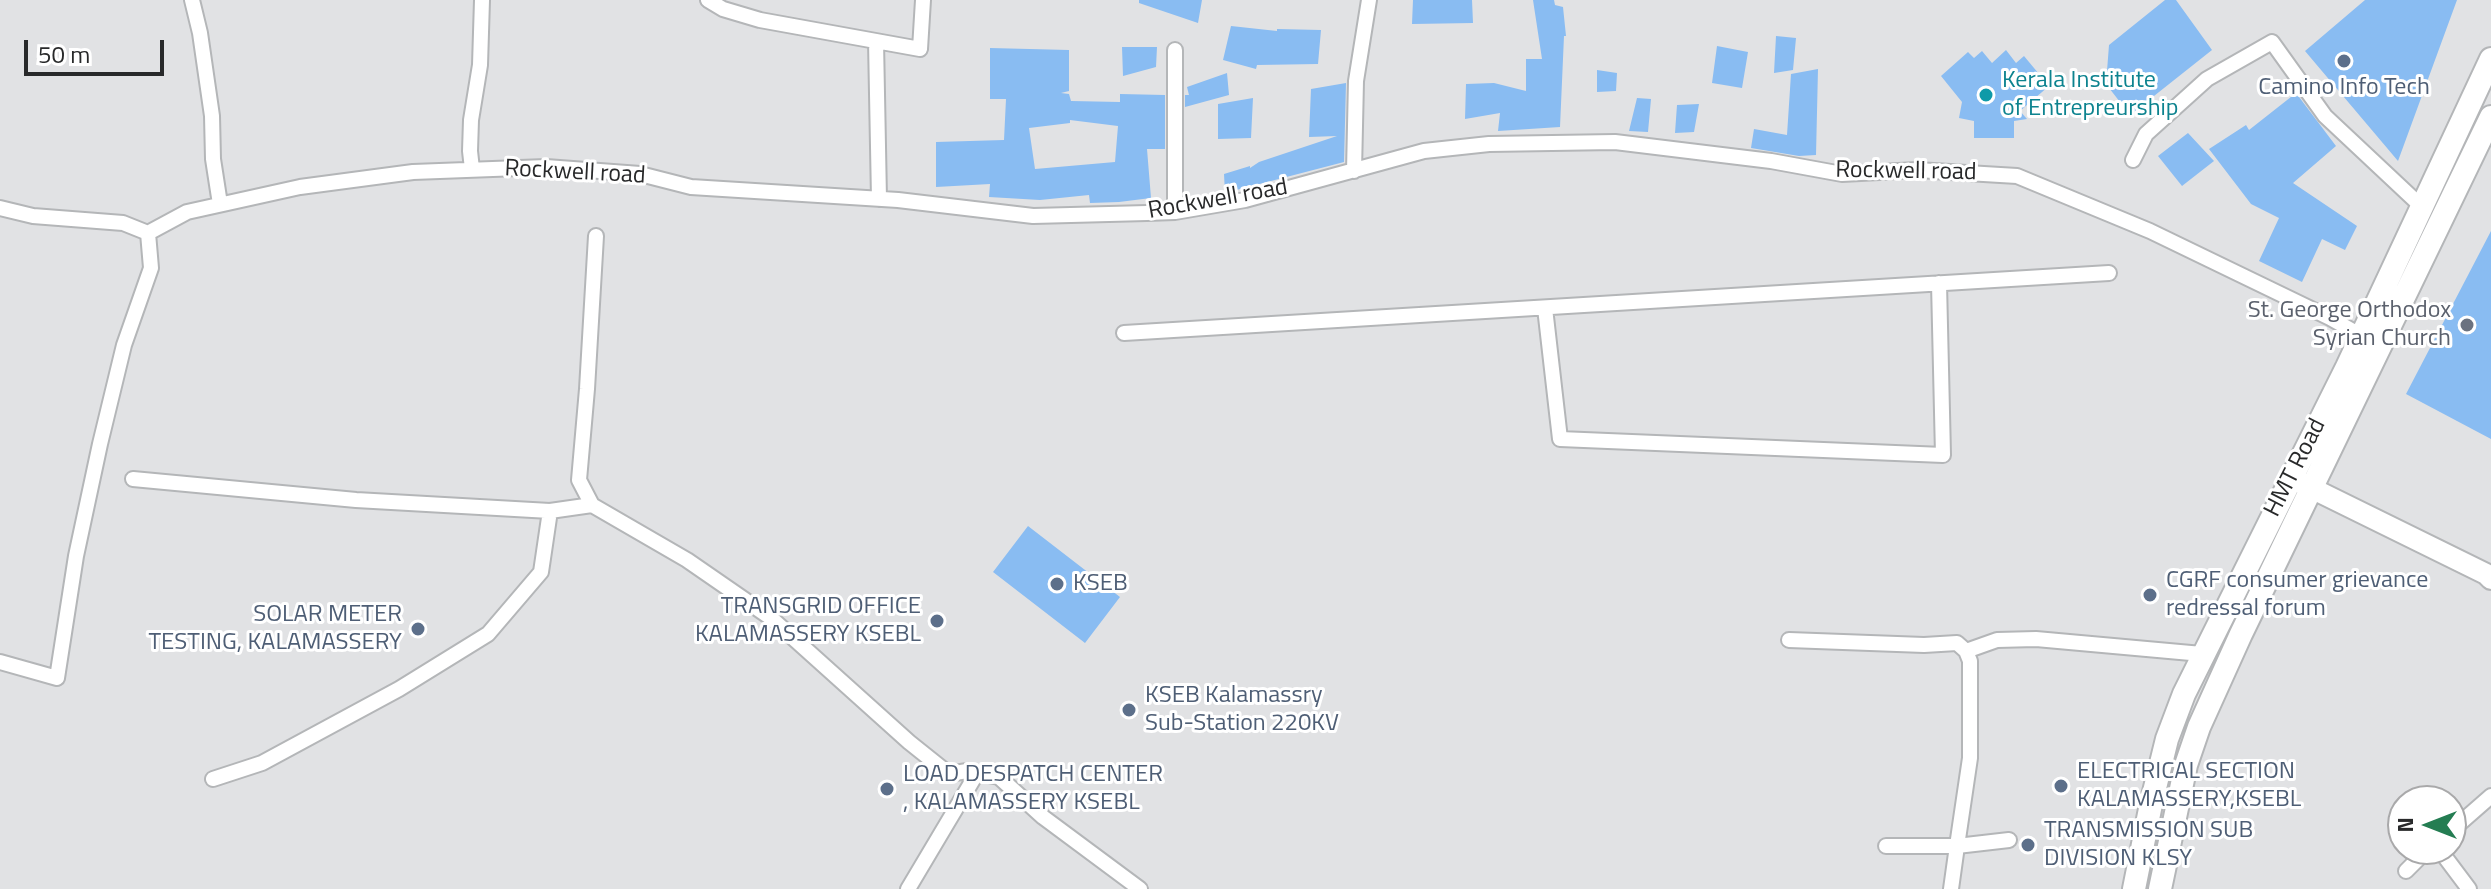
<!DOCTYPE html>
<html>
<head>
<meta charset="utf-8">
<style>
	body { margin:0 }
	#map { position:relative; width:2491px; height:889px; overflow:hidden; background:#e1e2e4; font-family:"Titillium Web",sans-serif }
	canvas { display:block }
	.north { position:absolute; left:2387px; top:785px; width:80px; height:80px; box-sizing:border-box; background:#fff; border:2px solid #a9a9aa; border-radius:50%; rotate:270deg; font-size:22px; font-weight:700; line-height:32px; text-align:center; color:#28292a }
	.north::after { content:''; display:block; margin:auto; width:28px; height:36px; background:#247d52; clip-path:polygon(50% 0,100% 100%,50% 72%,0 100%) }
	.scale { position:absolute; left:24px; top:40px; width:140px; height:36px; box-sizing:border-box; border:4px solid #28292a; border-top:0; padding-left:10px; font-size:24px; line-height:28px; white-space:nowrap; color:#28292a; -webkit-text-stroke:6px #fff; paint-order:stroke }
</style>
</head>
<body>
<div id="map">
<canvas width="2491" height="889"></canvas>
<div class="north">N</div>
<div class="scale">50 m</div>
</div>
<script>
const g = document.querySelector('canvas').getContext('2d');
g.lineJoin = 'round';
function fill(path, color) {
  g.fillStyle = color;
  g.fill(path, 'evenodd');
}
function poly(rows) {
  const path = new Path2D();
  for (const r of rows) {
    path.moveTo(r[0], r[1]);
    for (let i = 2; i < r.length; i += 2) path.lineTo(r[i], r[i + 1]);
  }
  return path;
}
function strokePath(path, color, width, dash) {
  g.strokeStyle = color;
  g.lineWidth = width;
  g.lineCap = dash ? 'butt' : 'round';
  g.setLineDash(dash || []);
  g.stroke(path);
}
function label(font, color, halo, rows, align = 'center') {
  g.font = font + ' "Titillium Web",sans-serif';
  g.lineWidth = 6;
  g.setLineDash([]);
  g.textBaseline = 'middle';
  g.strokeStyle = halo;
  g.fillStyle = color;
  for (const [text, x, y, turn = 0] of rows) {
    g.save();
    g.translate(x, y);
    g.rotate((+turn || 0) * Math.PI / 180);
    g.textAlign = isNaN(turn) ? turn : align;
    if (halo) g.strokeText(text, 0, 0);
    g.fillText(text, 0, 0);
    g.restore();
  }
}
const building = poly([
	[1139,0,1202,0,1198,23,1139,3],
	[1413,0,1472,0,1473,23,1412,24],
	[1533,0,1554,0,1555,5,1563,7,1566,36,1564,36,1560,127,1498,131,1500,113,1465,119,1466,84,1494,83,1526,91,1526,59,1542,59],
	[2165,0,2176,0,2212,50,2130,115,2106,84,2109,45],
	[2365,0,2457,0,2398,161,2305,51],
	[1231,26,1277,31,1277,29,1321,30,1318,64,1257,65,1256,69,1223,60],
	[1776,36,1796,38,1793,70,1774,73],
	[1717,46,1748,52,1742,88,1712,83],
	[1122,47,1157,47,1156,67,1123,76],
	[990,48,1069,50,1069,91,1061,93,1069,94,1071,101,1120,102,1120,94,1165,95,1165,149,1147,149,1151,198,1119,202,1090,203,1089,195,1040,200,989,197,990,184,936,187,936,142,1004,140,1006,99,990,99],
	[1070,120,1118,126,1115,162,1035,169,1029,128,1070,123],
	[2006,50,2016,63,2024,56,2049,86,2020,111,2027,119,2014,121,2014,138,1974,138,1974,121,1959,118,1962,102,1941,76,1968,52,1974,58,1982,51,1992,63],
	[1818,69,1816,155,1799,156,1751,148,1754,129,1787,135,1791,74],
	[1597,70,1617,73,1616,91,1597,92],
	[1227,73,1229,95,1185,107,1185,95,1189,95,1187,87],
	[1346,83,1344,162,1225,193,1224,174,1250,166,1250,168,1259,162,1337,136,1309,137,1311,89],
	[2296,93,2336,146,2293,183,2357,226,2345,250,2322,239,2302,282,2259,261,2279,218,2251,204,2209,149,2246,125,2249,130],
	[1253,98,1251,138,1218,139,1218,104],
	[1637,98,1651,99,1648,132,1629,131],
	[1699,104,1694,132,1675,133,1677,105],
	[2188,133,2214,161,2182,186,2158,156],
	[2491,231,2491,439,2406,394],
	[1028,526,1120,597,1085,643,993,572]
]);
const street = poly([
	[192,0,200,33,212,116,213,159,220,204],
	[708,0,723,9,760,20,920,49,923,0],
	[876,41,879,199],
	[1175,50,1175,212],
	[2133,160,2146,134,2207,79,2272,42,2325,116,2421,206],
	[472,169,470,151,471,120,480,65,482,0],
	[1354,171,1356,81,1369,0],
	[0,208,33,216,123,223,148,233,187,212,300,187,413,172,546,167,640,174,691,187,898,200,1033,216,1147,213,1175,212,1245,200,1424,151,1489,144,1615,142,1771,161,1842,174,1917,170,2017,176,2150,231,2330,318,2369,340],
	[596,236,587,389,579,480,592,505,687,560,771,618,909,742,949,774,967,771,999,777,1043,817,1140,889],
	[1545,308,1560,439,1943,455,1939,283],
	[1124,333,2109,273],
	[133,479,356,500,550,511],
	[1789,640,1924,645,1957,643,1966,651,1970,661,1970,758,1957,846,2009,840],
	[1966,651,1997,640,2036,639,2202,654],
	[0,662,57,678,76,556,100,444,124,345,151,268,148,233],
	[213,779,262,763,399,689,488,634,541,572,550,511,592,505],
	[2451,831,2491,796],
	[1886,846,1957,846,1951,889],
	[2439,849,2469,889],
	[2406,871,2428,849],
	[908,889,977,773]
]);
const secondary = poly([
	[2299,482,2486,574,2491,579]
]);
const primary = poly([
	[2134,889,2151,804,2167,739,2184,694,2347,367,2491,59],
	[2160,889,2186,765,2199,727,2241,634,2491,117]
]);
const markers = [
	[2344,61,8,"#5c6f8a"],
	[1986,95,8,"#0f9aa8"],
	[2467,325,8,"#6b7280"],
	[1057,584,8,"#5c6f8a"],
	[2150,595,8,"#5c6f8a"],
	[937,621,8,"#5c6f8a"],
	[418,629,8,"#5c6f8a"],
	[1129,710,8,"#5c6f8a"],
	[2061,786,8,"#5c6f8a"],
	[887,789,8,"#5c6f8a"],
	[2028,845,8,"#5c6f8a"]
];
const cultureNames = [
	["Kerala Institute",2002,81],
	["of Entrepreurship",2002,109]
];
const serviceNames = [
	["Camino Info Tech",2344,88,"center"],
	["CGRF consumer grievance",2166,581],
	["redressal forum",2166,609],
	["KSEB",1073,584],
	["TRANSGRID OFFICE",921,607,"right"],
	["KALAMASSERY KSEBL",921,635,"right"],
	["SOLAR METER",402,615,"right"],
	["TESTING, KALAMASSERY",402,643,"right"],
	["KSEB Kalamassry",1145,696],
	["Sub-Station 220KV",1145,724],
	["ELECTRICAL SECTION",2077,772],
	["KALAMASSERY,KSEBL",2077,800],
	["LOAD DESPATCH CENTER",903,775],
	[", KALAMASSERY KSEBL",903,803],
	["TRANSMISSION SUB",2044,831],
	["DIVISION KLSY",2044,859]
];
const streetNames = [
	["Rockwell road",1906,172,1],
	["Rockwell road",575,173,3],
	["Rockwell road",1218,200,-10],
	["HMT Road",2296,468,-63]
];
const worshipNames = [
	["St. George Orthodox",2451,311],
	["Syrian Church",2451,339]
];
fill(building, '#89bcf2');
strokePath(street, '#b4b6b8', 18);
strokePath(secondary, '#b4b6b8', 24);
strokePath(primary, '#b4b6b8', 26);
strokePath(street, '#fff', 14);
strokePath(secondary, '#fff', 20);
strokePath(primary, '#fff', 22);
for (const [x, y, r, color] of markers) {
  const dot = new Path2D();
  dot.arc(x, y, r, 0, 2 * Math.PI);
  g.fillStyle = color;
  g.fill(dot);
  strokePath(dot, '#fff', 3);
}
label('24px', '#0d838f', '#fff', cultureNames, 'left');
label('24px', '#4e5e75', '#fff', serviceNames, 'left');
label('24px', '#28292a', '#fff', streetNames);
label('24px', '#5b616d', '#fff', worshipNames, 'right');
</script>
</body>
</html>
